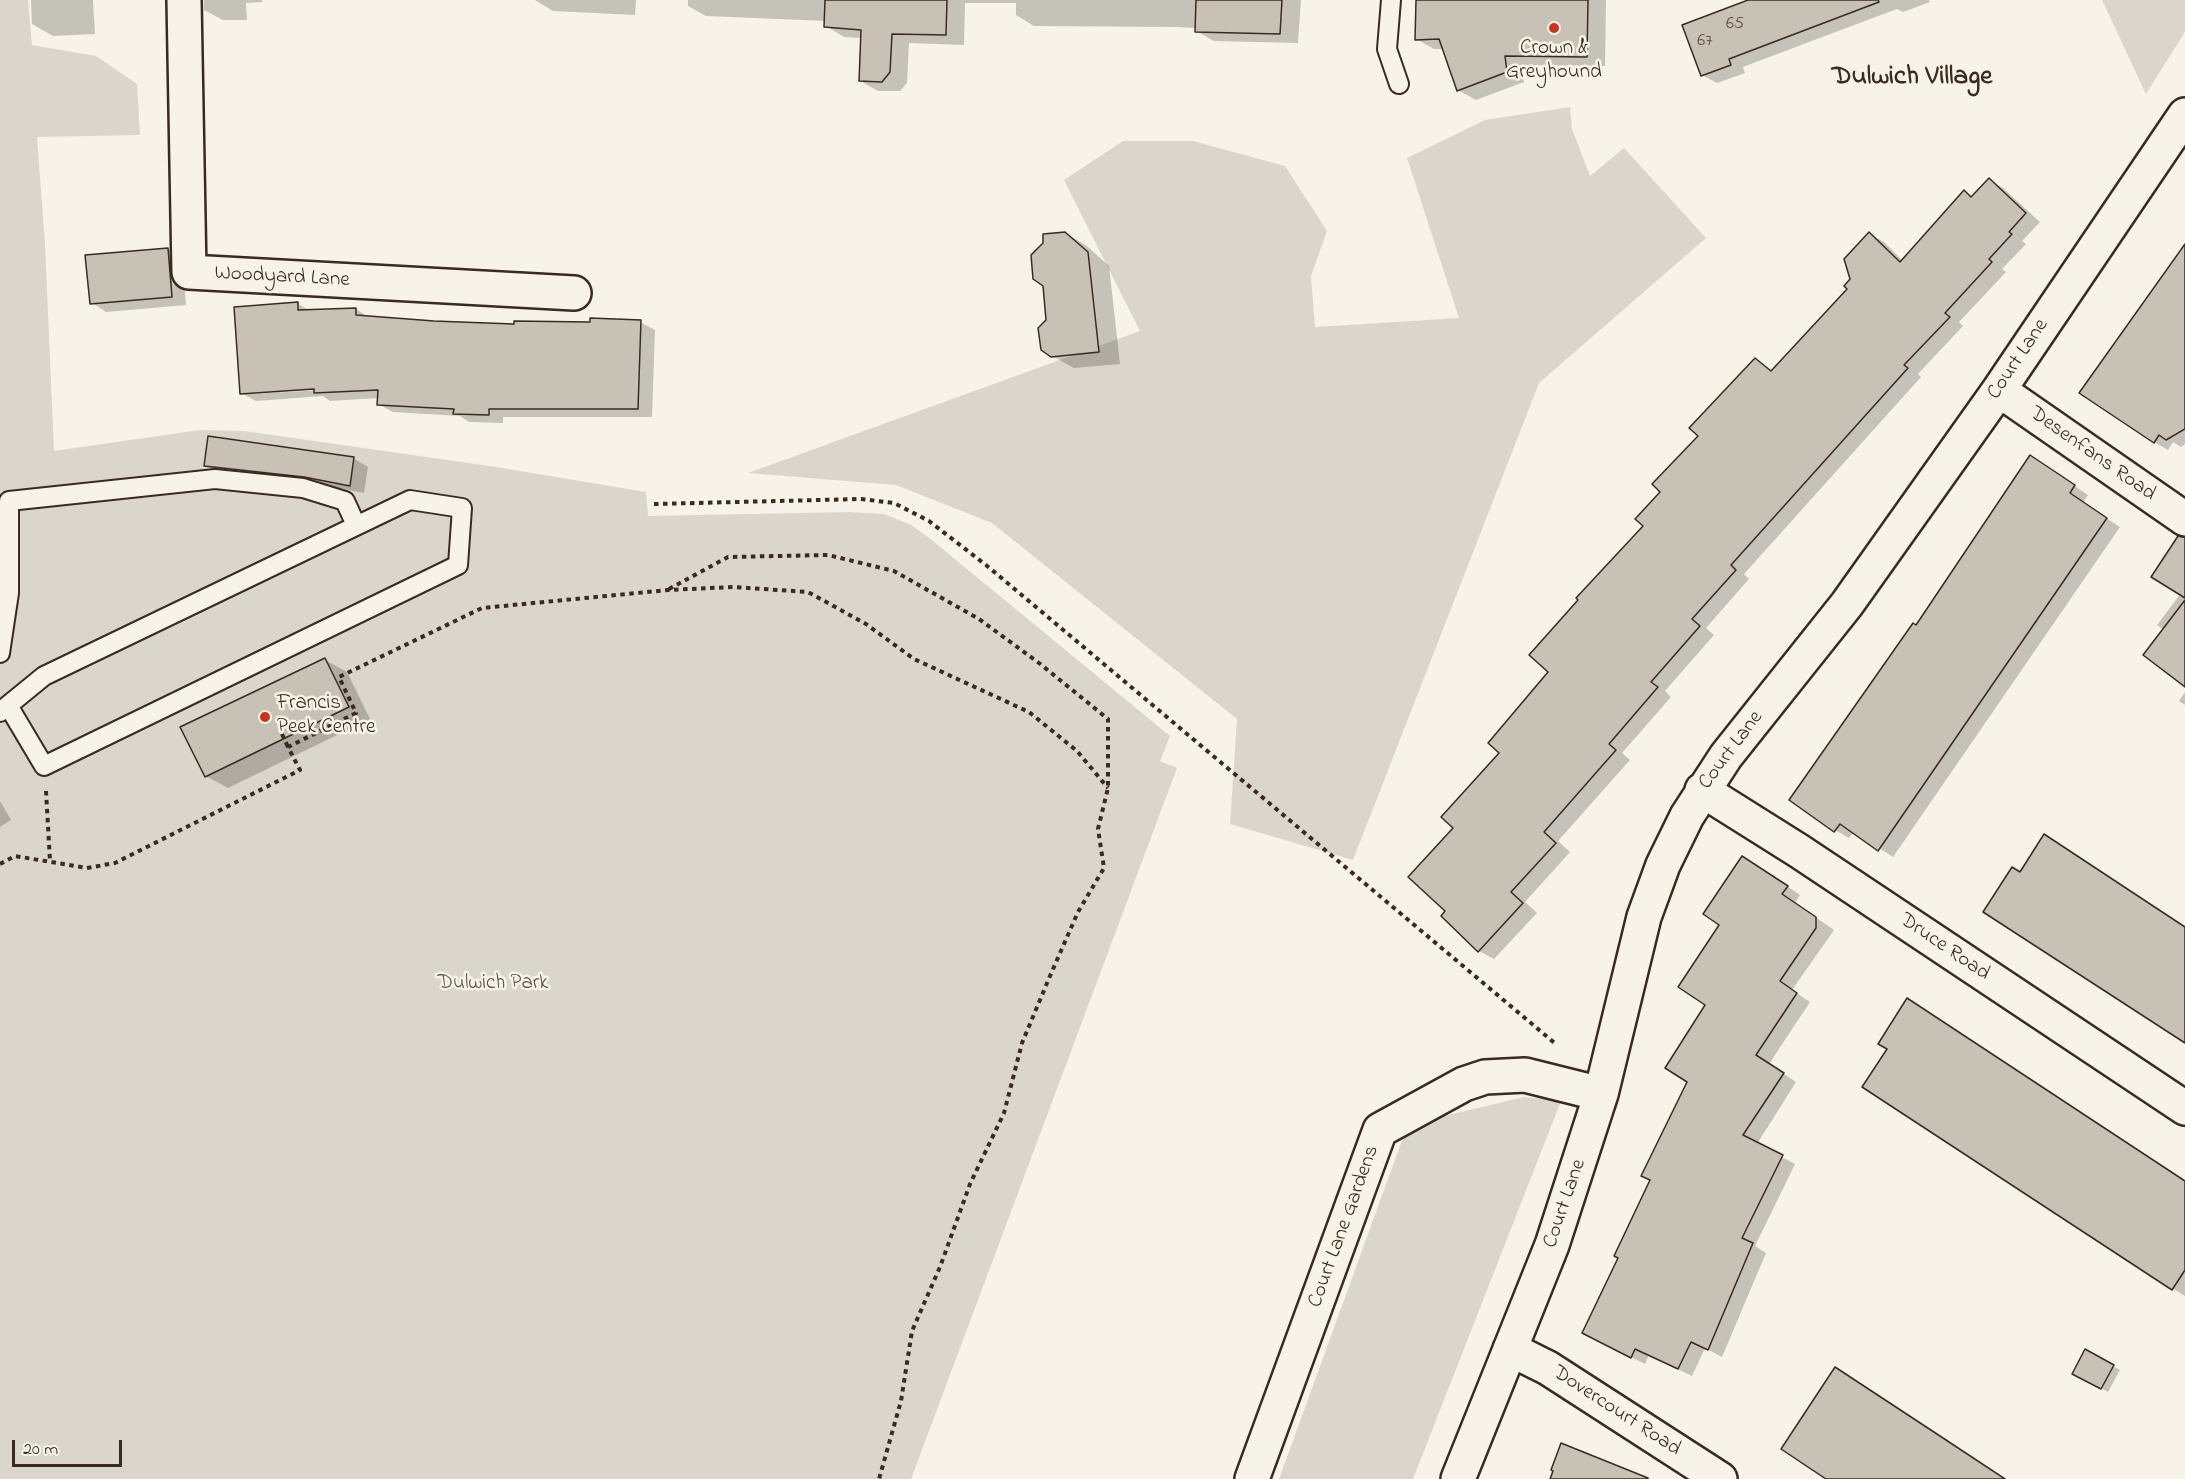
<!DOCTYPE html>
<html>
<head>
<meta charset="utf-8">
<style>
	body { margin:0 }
	#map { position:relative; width:2185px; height:1479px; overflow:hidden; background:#f7f3e8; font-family:"Indie Flower",sans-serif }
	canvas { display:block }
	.scale { position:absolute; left:12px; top:1440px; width:110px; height:27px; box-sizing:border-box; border:3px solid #3b2a1e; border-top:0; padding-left:8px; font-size:18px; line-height:21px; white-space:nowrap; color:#3b2a1e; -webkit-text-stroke:4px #f7f3e8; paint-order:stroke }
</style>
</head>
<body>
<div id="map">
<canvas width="2185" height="1479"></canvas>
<div class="scale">20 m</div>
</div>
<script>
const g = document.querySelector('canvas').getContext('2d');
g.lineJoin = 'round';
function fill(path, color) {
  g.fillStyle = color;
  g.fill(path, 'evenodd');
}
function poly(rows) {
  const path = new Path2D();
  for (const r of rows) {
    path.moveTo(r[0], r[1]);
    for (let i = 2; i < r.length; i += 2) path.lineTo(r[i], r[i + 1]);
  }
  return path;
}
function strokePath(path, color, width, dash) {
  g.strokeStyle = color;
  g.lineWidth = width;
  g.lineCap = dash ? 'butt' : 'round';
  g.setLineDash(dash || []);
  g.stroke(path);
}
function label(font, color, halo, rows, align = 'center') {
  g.font = font + ' "Indie Flower",sans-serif';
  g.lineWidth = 5;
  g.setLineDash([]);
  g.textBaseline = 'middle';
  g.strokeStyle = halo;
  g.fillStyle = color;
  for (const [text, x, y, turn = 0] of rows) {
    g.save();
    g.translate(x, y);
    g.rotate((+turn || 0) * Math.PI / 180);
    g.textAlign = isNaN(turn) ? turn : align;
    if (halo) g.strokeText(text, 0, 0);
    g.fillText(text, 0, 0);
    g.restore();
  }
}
const green = poly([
	[0,0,28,0,32,45,96,56,137,84,140,135,37,137,45,244,54,451,200,430,244,431,496,467,646,492,648,516,849,512,884,514,911,525,928,537,1170,736,1160,761,1177,768,911,1479,0,1479],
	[2102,0,2185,0,2185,32,2146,94],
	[1570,107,1572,129,1590,176,1624,148,1706,238,1539,383,1353,860,1230,824,1237,719,992,523,896,485,748,473,1140,331,1064,180,1123,141,1193,141,1285,166,1327,231,1311,276,1315,327,1459,318,1407,158,1485,120],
	[1524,1097,1561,1101,1413,1479,1279,1479,1404,1135,1444,1116]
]);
const shadow = poly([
	[31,0,93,0,95,34,53,36,32,24],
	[204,0,262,0,262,2,246,3,247,20,223,20,204,10],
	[535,0,636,0,635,15,553,11],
	[688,0,1301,0,1298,43,1214,41,1196,31,1196,28,1176,27,1034,26,1016,15,1016,3,965,3,964,45,909,43,907,83,900,91,878,91,860,81,862,38,844,37,826,26,826,21,706,16,688,6],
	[1417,0,1606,0,1605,66,1522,65,1524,82,1476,100,1458,90,1444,49,1434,49,1416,39],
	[1747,0,1929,0,1930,2,1903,12,1897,9,1809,42,1743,67,1745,73,1717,83,1702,75],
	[1989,180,2003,188,2040,222,2022,241,2026,244,2002,269,2006,272,1959,322,1963,326,1918,374,1921,377,1744,574,1749,579,1706,628,1714,635,1665,691,1671,697,1622,753,1630,760,1558,841,1570,852,1525,902,1537,913,1494,959,1479,951,1443,916,1447,911,1455,828,1550,672,1645,526,1662,492,1755,360,1773,371,1849,289,1870,234,1884,242,1903,261,1964,192,1973,197],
	[1065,233,1087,246,1109,266,1120,364,1074,368,1052,356,1045,243],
	[2185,246,2185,444,2181,447,2173,442,2168,450,2154,442],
	[168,249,182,257,186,305,106,312,92,303],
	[298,304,310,311,356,309,370,318,515,325,640,322,655,330,652,417,503,417,503,423,469,422,460,416,393,412,378,404,379,398,330,401,323,396,256,401,241,393],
	[321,387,321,390,253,394,253,391],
	[353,458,368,467,364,493,320,484,219,473,205,465],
	[2045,466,2088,495,2083,503,2120,527,1893,857,1854,832,1849,838,1835,830,1916,627],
	[2185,588,2185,685,2164,630,2157,625],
	[325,660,347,672,370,719,228,788,206,776],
	[2185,692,2185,705,2179,701],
	[0,801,11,820,0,827],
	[2059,845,2185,926,2185,1040,2021,873],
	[1756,865,1800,895,1795,903,1834,930,1792,990,1810,1002,1769,1064,1796,1082,1757,1144,1795,1164,1755,1246,1766,1253,1722,1357,1705,1348,1692,1376,1649,1355,1645,1364,1597,1340,1620,1258,1689,1081,1707,1004,1721,925],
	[2185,1182,2185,1296,2137,1267],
	[2086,1351,2120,1370,2108,1392,2074,1373]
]);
const building = poly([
	[825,0,947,0,946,35,892,34,890,72,882,82,859,81,861,30,824,27,825,0],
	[1196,0,1282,0,1280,34,1195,32,1196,0],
	[1416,0,1588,0,1587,57,1505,56,1507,72,1457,91,1439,39,1415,40,1416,0],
	[1748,0,1878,0,1879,2,1729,59,1731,65,1701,76,1682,25,1748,0],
	[1989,178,2026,213,2009,232,2012,234,1989,259,1992,262,1945,313,1950,317,1904,365,1908,368,1731,565,1736,570,1692,619,1700,626,1651,682,1658,687,1609,744,1616,750,1544,832,1556,843,1511,892,1523,903,1478,952,1441,916,1445,911,1408,877,1453,828,1441,817,1499,753,1488,743,1548,672,1529,655,1578,600,1576,598,1643,526,1635,519,1660,492,1652,484,1698,436,1689,428,1755,358,1771,371,1847,289,1844,286,1850,279,1844,259,1869,232,1900,262,1964,190,1971,197,1989,178],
	[1065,232,1088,252,1099,352,1051,357,1041,350,1038,328,1046,320,1043,286,1033,279,1031,255,1043,243,1043,234,1065,232],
	[2185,244,2185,429,2166,440,2159,435,2154,443,2079,393,2185,244],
	[168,248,172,297,90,304,85,255,168,248],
	[298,302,298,310,356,308,356,315,434,321,514,324,514,321,590,322,590,318,641,320,638,409,489,409,489,415,453,414,454,409,377,405,378,390,314,393,314,389,240,394,234,307,298,302],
	[208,436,354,457,350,486,304,477,204,466,208,436],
	[2030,455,2075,485,2070,493,2107,518,1878,851,1840,824,1834,832,1789,800,1913,623,1916,625,2030,455],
	[2178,536,2185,537,2185,598,2151,577,2178,536],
	[2185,600,2185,687,2143,655,2185,600],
	[325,658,349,707,205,777,180,727,325,658],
	[2044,834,2185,927,2185,1043,1983,912,2012,867,2020,872,2044,834],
	[1742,856,1788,886,1782,894,1816,917,1816,928,1780,981,1797,993,1756,1055,1784,1073,1743,1135,1783,1155,1742,1238,1753,1243,1708,1350,1691,1342,1678,1369,1635,1349,1631,1358,1582,1333,1618,1258,1614,1256,1650,1180,1641,1176,1687,1082,1665,1068,1705,1005,1678,987,1719,925,1703,914,1742,856],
	[1907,998,2185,1181,2185,1270,2172,1290,1862,1087,1887,1049,1878,1044,1907,998],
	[2085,1349,2114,1365,2101,1389,2072,1374,2085,1349],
	[1835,1367,1940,1436,2005,1479,1826,1479,1781,1449,1835,1367],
	[1561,1443,1648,1478,1648,1479,1550,1479,1553,1471,1551,1470,1561,1443]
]);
const path = poly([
	[654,504,861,499,894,503,929,521,986,565,1557,1045],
	[669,589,728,557,828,555,894,571,979,619,1039,663,1108,719,1108,788,1098,829,1104,868,1078,912,1050,976,1022,1043,1004,1113,970,1184,940,1267,912,1331,901,1401,879,1479],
	[282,734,288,747],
	[46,791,50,861],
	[0,864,15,856,87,868,115,863,300,770,288,747,356,713,339,677,482,608,668,590,733,587,808,592,866,624,914,659,1029,712,1077,751,1108,788]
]);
const lane = poly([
	[1391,0,1387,49,1399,84],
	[0,653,9,593,9,501,215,479,303,488,345,501,356,525],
	[0,712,44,676,410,500,462,508,458,565,44,766,9,707]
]);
const street = poly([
	[184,0,189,272,574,293],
	[1999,390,2185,519],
	[1702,790,1799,851,2185,1108],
	[1510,1349,1548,1368,1720,1479],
	[1252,1479,1380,1130,1464,1084,1485,1077,1525,1075,1601,1094],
	[1458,1479,1552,1245,1601,1094,1644,917,1663,865,1687,816,1726,756,1847,604,1999,390,2185,115]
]);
const markers = [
	[1554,28,6,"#c8321e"],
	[265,717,6,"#c8321e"]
];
const numberNames = [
	["65",1735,25],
	["67",1705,42]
];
const poiNames = [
	["Crown &",1554,50],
	["Greyhound",1554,74],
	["Francis",277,705,"left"],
	["Peek Centre",277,729,"left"]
];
const streetNames = [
	["Woodyard Lane",282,278,3],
	["Court Lane",2019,360,-56],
	["Desenfans Road",2092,455,35],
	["Court Lane",1732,751,-53],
	["Druce Road",1944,948,34],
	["Court Lane",1566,1204,-71],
	["Court Lane Gardens",1345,1227,-70],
	["Dovercourt Road",1616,1412,33]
];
const parkNames = [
	["Dulwich Park",493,985]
];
const districtNames = [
	["Dulwich Village",1912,79]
];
fill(green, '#dbd6cb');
fill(shadow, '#0003');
fill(building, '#c8c1b6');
strokePath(building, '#3b2a1e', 1.5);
strokePath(lane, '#3b2a1e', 22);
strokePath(street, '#3b2a1e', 38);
strokePath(path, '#3b2a1e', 4, [4.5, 4.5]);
strokePath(lane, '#f7f3e8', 18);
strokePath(street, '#f7f3e8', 33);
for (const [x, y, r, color] of markers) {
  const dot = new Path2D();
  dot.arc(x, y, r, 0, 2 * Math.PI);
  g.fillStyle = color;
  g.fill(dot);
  strokePath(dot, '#f7f3e8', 2);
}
label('18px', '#5e5044', null, numberNames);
label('21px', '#3b2a1e', '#f7f3e8', poiNames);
label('21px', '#3b2a1e', '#f7f3e8', streetNames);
label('21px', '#5b4c41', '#f7f3e8', parkNames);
label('bold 27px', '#3b2a1e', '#f7f3e8', districtNames);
</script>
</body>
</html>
